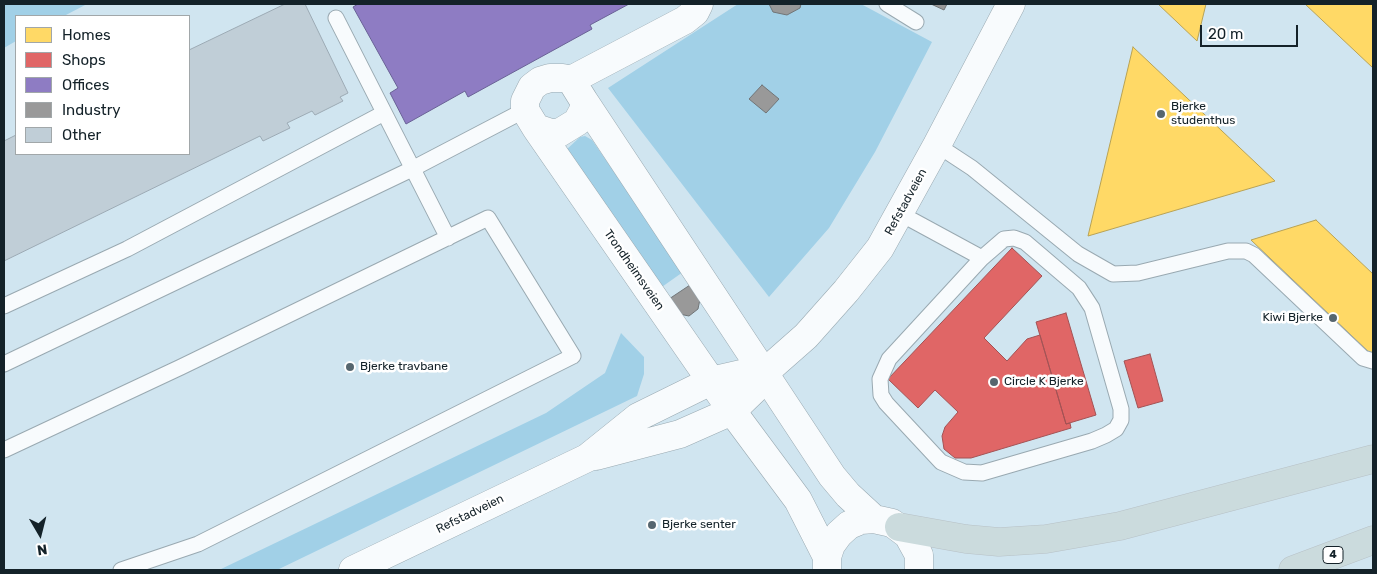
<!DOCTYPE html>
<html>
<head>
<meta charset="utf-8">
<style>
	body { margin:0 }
	#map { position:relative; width:1377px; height:574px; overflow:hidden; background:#d0e5f0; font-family:Rubik,sans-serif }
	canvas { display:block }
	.frame { position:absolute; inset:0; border:5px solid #142229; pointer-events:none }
	.legend { position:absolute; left:15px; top:15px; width:175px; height:140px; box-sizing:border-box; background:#fff; border:1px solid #a1a7a9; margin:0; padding:6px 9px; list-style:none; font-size:15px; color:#142229 }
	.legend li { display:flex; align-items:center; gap:10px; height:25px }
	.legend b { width:25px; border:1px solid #a1a7a9 }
	.north { position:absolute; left:15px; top:509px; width:50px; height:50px; -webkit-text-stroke:4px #fff; paint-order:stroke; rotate:172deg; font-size:14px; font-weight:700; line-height:20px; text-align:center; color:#142229 }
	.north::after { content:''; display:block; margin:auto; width:18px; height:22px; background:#142229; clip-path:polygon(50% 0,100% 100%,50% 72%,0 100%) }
	.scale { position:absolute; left:1200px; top:25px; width:98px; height:22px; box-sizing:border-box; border:2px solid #142229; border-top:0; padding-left:6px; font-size:15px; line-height:18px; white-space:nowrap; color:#142229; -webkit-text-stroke:4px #fff; paint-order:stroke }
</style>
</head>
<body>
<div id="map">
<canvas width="1377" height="574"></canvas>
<div class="frame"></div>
<ul class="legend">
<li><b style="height:14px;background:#ffd966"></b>Homes</li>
<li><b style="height:14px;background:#e06666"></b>Shops</li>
<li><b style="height:14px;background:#8e7cc3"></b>Offices</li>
<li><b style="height:14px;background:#999"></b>Industry</li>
<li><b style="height:14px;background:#c0ced7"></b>Other</li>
</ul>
<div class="north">N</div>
<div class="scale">20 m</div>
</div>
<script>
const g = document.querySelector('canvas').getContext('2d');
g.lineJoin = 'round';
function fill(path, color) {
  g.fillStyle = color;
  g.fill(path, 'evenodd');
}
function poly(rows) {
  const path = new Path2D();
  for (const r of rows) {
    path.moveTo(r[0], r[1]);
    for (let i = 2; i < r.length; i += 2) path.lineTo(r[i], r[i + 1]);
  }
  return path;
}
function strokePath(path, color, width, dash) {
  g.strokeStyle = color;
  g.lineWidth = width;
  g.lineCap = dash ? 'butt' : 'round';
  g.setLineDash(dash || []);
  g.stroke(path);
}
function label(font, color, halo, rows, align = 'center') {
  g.font = font + ' Rubik,sans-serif';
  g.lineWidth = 5;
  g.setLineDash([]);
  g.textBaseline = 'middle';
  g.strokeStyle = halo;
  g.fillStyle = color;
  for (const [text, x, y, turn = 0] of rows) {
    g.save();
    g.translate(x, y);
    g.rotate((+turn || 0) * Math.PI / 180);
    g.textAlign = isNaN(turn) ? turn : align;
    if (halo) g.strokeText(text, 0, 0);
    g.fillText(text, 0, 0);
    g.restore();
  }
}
const green = poly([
	[4,4,87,4,64,16,16,16,16,41,4,48],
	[738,4,861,4,932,42,875,152,829,228,769,297,608,88],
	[585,136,592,140,683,272,659,289,566,150,580,137],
	[621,333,644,357,644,374,637,396,277,570,219,570,546,413,605,373]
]);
const homes = poly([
	[1158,4,1206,4,1197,41,1158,4],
	[1305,4,1373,4,1373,68,1305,4],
	[1133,47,1275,181,1088,236,1133,47],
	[1316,220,1373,274,1373,356,1251,240,1316,220]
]);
const shops = poly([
	[1012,248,1042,276,984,338,1007,361,1027,339,1040,335,1066,424,1070,423,1071,428,971,458,955,458,944,449,942,436,945,427,958,412,935,390,918,408,888,379,1012,248],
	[1066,313,1096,415,1066,424,1036,322,1066,313],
	[1150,354,1163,401,1138,408,1124,361,1150,354]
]);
const offices = poly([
	[358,4,629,4,590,25,592,29,468,97,465,91,406,124,390,93,398,88,353,7,358,4]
]);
const industry = poly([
	[769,4,801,4,800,8,787,15,773,12,769,4],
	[931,4,947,4,944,10,931,4],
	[762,85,779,99,766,113,749,99,762,85],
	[690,285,700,299,698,309,689,316,679,314,669,299,690,285]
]);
const building = poly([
	[285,4,305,4,348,93,340,97,343,101,315,115,312,111,287,123,290,128,263,141,260,136,4,261,4,141,16,135,16,154,189,154,189,50,285,4]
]);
const lane = poly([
	[887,4,916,22],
	[336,18,448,238],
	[937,145,972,168,1078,254,1113,274,1138,273,1228,251,1246,251,1254,255,1363,358,1373,361],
	[899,213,982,258],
	[1014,238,1025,242,1079,288,1092,308,1121,409,1121,420,1116,429,1106,435,1092,441,982,473,964,472,941,462,886,403,881,395,880,379,889,359,982,258,1004,239,1014,238],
	[4,306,127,249,384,113],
	[4,364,412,169,525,110],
	[4,450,181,367,488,218,573,356,198,544,121,570]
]);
const street = poly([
	[550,78,563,78,571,80,584,101,584,109,577,122,559,133,551,133,536,128,525,110,525,101,532,87,540,81,550,78],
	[571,80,685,20,695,12,699,4],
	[584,101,764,373],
	[536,128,732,411,759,385,764,373,806,336,846,291,880,248,937,145,1011,4]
]);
const secondary = poly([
	[596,456,680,434,732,411,798,500,827,557],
	[827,569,827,557,831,545,839,534,849,525,861,520,874,519,892,523,908,535,919,555,919,570],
	[353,570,587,458,638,417,711,381,746,373,764,373,832,476,848,495,874,519]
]);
const highway = poly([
	[899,527,966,539,999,542,1046,539,1120,526,1373,459],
	[1293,570,1373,540]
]);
const markers = [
	[1161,114,5,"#56666f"],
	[1333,318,5,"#56666f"],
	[350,367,5,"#56666f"],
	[994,382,5,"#56666f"],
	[652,525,5,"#56666f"]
];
const shields = [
	[1333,555,20]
];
const shieldNames = [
	["4",1333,555]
];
const poiNames = [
	["Bjerke",1171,107],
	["studenthus",1171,121],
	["Kiwi Bjerke",1323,318,"right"],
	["Bjerke travbane",360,367],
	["Circle K Bjerke",1004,382],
	["Bjerke senter",662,525]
];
const streetNames = [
	["Refstadveien",906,202,-61],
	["Trondheimsveien",634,270,55],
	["Refstadveien",470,514,-26]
];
fill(green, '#a1d0e7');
fill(homes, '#ffd966');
strokePath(homes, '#b8a254', 1);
fill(shops, '#e06666');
strokePath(shops, '#a35254', 1);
fill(offices, '#8e7cc3');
strokePath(offices, '#696195', 1);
fill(industry, '#999');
strokePath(industry, '#717577', 1);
fill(building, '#c0ced7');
strokePath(building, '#9caab4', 1);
strokePath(lane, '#99a9b1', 17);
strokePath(street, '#99a9b1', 29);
strokePath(secondary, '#99a9b1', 29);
strokePath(highway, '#b7c1c6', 29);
strokePath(lane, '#f8fbfd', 15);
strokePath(street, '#f8fbfd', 28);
strokePath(secondary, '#f8fbfd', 28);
strokePath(highway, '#cbdbdd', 28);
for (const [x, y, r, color] of markers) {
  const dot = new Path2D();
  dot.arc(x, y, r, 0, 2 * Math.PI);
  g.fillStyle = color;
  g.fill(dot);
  strokePath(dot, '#fff', 2);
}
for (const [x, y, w] of shields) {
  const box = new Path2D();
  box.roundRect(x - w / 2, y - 8.5, w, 17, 4);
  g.fillStyle = '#fff';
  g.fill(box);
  strokePath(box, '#142229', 1);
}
label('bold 11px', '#142229', null, shieldNames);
label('12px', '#142229', '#fff', poiNames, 'left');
label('12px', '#142229', '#fff', streetNames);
</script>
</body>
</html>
